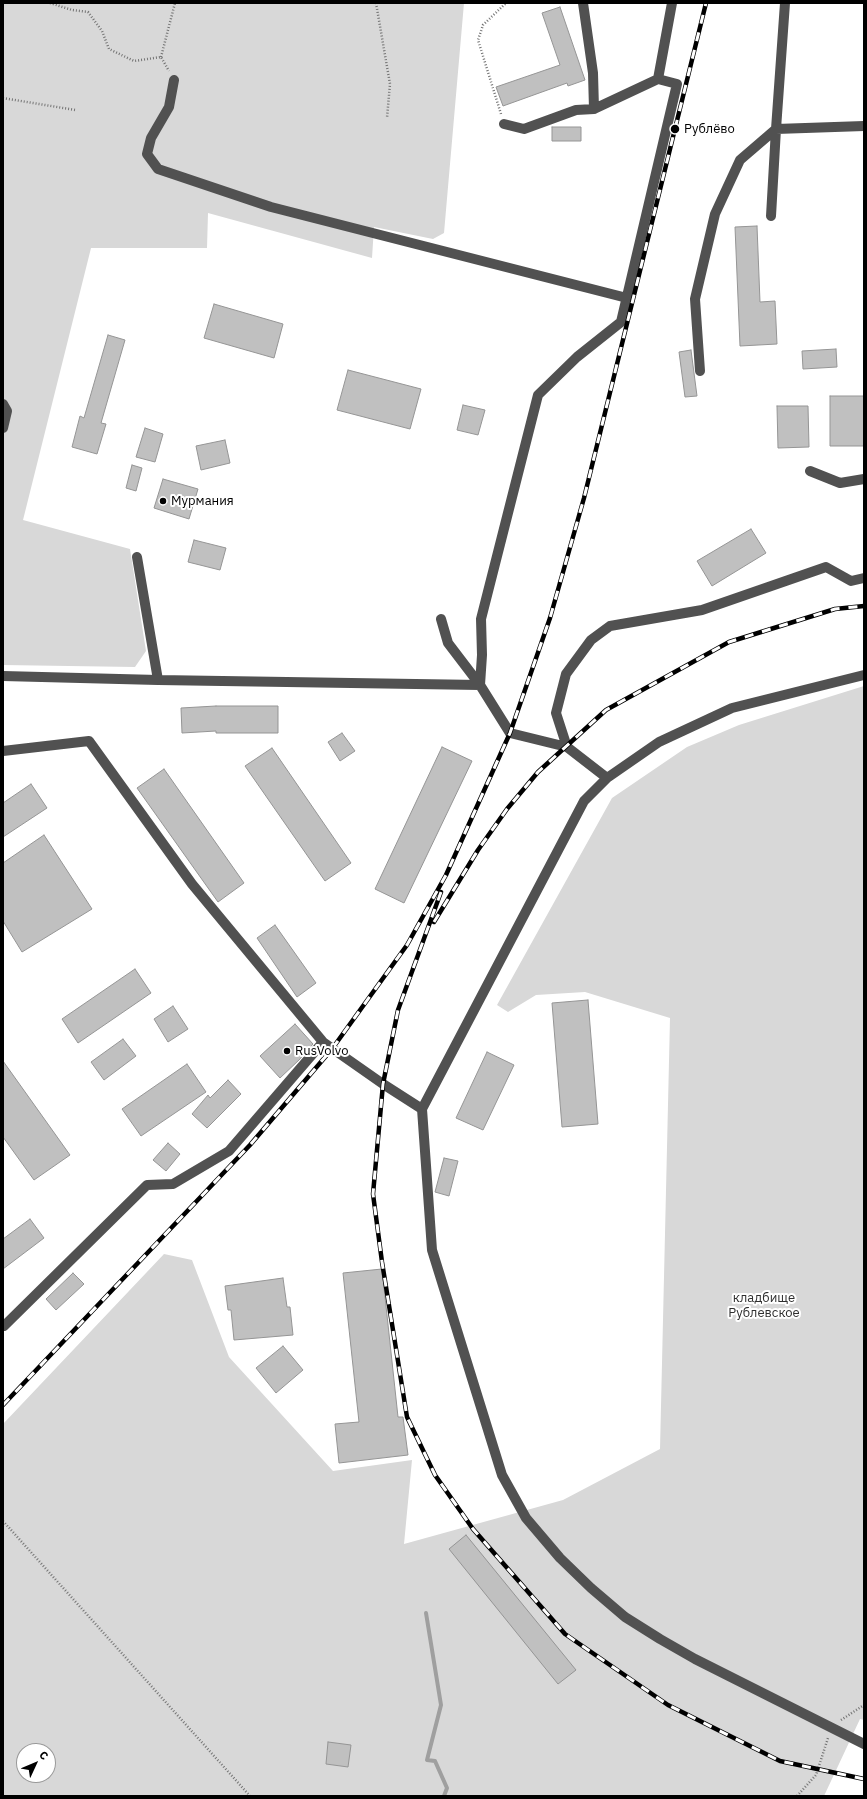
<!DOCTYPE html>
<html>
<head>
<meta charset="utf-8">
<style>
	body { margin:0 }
	#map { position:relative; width:867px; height:1799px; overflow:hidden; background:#fff; font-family:"IBM Plex Sans",sans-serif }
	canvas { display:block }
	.frame { position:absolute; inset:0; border:4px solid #000; pointer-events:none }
	.north { position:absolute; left:16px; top:1743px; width:40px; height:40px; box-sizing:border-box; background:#fff; border:1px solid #999; border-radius:50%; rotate:46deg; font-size:11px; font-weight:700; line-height:16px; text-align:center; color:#000 }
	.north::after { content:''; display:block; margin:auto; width:14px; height:18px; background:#000; clip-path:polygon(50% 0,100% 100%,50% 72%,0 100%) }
</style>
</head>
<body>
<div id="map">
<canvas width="867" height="1799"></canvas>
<div class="frame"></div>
<div class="north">С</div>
</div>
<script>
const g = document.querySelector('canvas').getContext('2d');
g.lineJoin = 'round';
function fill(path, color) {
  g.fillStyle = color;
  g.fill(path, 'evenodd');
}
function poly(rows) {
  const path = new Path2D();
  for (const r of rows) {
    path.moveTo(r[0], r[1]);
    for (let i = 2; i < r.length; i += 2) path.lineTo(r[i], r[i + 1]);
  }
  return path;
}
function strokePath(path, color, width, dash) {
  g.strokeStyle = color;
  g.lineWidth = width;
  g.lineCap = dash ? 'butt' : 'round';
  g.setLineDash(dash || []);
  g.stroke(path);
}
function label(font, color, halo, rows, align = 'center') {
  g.font = font + ' "IBM Plex Sans",sans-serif';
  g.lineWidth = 4;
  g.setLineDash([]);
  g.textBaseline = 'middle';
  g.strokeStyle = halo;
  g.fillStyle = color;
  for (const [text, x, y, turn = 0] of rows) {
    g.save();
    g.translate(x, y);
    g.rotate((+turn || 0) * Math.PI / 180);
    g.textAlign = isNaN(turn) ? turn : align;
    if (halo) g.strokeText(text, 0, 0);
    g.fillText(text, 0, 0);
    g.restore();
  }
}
const green = poly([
	[3,3,464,3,444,233,433,239,374,227,372,258,208,213,207,248,91,248,23,520,130,549,146,651,135,667,3,665],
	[864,686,864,1720,860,1719,824,1796,3,1796,3,1424,164,1254,192,1260,229,1357,333,1471,412,1460,404,1544,563,1500,660,1449,670,1018,585,992,536,995,508,1012,497,1005,612,798,687,747,739,725],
	[24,1751,48,1751,48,1775,24,1775]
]);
const stream = poly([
	[426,1613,441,1705,427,1760,435,1761,447,1788,444,1796]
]);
const building = poly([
	[560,7,585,80,568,86,567,83,503,106,496,87,560,65,542,13,560,7],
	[552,127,581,127,581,141,552,141,552,127],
	[757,226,760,302,775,301,777,344,740,346,735,227,757,226],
	[214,304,283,324,274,358,204,338,214,304],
	[108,335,125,340,101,423,106,424,97,454,72,447,80,416,84,418,108,335],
	[836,349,837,367,803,369,802,351,836,349],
	[691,350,697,396,685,397,679,352,691,350],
	[348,370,421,389,410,429,337,410,348,370],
	[830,396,864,396,864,446,830,446,830,396],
	[463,405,485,410,478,435,457,430,463,405],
	[777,406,808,406,809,447,778,448,777,406],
	[145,428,163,434,155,462,136,457,145,428],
	[225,440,230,463,201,470,196,446,225,440],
	[132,465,142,468,136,491,126,488,132,465],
	[163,479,198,489,189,519,154,508,163,479],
	[751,529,766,553,712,586,697,561,751,529],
	[194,540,226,548,220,570,188,562,194,540],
	[216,706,278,706,278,733,216,733,216,731,182,733,181,708,216,706],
	[342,733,355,751,340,761,328,742,342,733],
	[442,747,472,761,404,903,375,889,442,747],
	[272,748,351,863,325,881,245,766,272,748],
	[164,769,244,883,218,902,137,788,164,769],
	[31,784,47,808,3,837,3,803,31,784],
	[44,835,92,909,22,952,3,921,3,863,44,835],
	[275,925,316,983,297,997,257,938,275,925],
	[135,969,151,993,78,1043,62,1019,135,969],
	[588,1000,598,1124,562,1127,552,1003,588,1000],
	[173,1006,188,1029,168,1042,154,1019,173,1006],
	[295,1024,313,1044,299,1060,280,1078,260,1056,295,1024],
	[123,1039,136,1056,104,1080,91,1062,123,1039],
	[487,1052,514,1065,483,1130,456,1118,487,1052],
	[3,1061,70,1155,34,1180,3,1137,3,1061],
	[187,1064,206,1092,141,1136,122,1109,187,1064],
	[228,1080,241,1094,207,1128,192,1114,208,1095,210,1098,228,1080],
	[168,1143,180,1154,166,1171,153,1160,168,1143],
	[444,1158,458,1161,449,1196,435,1192,444,1158],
	[30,1219,44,1238,3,1269,3,1239,30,1219],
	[382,1269,398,1417,403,1417,408,1455,339,1463,335,1424,359,1422,343,1273,382,1269],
	[73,1273,84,1284,56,1310,46,1299,73,1273],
	[283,1278,287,1307,290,1307,293,1335,234,1340,231,1310,228,1310,225,1286,283,1278],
	[283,1346,303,1370,276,1393,256,1368,283,1346],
	[466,1535,576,1670,558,1684,449,1549,466,1535],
	[328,1742,351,1745,348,1767,326,1764,328,1742]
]);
const path = poly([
	[50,3,72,10,88,12,102,31,109,49,134,61,161,57,169,71],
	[376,3,390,84,387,118],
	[161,57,175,3],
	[3,98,75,110],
	[501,114,478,40,483,25,506,3],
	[3,1521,250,1796],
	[841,1720,864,1705],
	[797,1796,816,1775,828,1738]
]);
const minor = poly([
	[583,3,593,73,594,109],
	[658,79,672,3],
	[174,80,169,107,151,138,147,154,158,169,271,207,627,298],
	[771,216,776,129,864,126],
	[700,371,695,299,715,214,740,160,776,129,785,3],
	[3,404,7,411,3,428],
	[810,471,840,483,864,479],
	[137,557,158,680],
	[441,619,448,643,480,685,482,655,481,619,538,395,577,357,621,322,677,84,658,79,594,109,576,110,524,129,504,124],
	[864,675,732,708,659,742,607,778,584,801,422,1109,432,1250,502,1475,526,1518,560,1558,591,1588,625,1617,660,1639,695,1659,864,1744],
	[3,676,158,680,480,685,510,733,567,747,607,778],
	[567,747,556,713,566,674,591,640,610,626,702,610,826,567,851,581,864,578],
	[3,751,89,741,192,884,323,1042,383,1084,422,1109],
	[3,1324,4,1326,147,1185,173,1184,229,1151,323,1042]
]);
const rail = poly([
	[441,892,398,1010,383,1084,373,1194,382,1262,407,1417,435,1475,473,1529,565,1634,668,1705,780,1761,864,1779],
	[434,922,478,850,507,809,538,772,606,710,729,642,835,609,864,606],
	[3,1405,250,1145,332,1049,407,945,446,875,510,733,550,618,584,498,706,3]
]);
const markers = [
	[675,129,5,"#000"],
	[163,501,4,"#000"],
	[287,1051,4,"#000"]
];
const poiNames = [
	["Рублёво",684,129],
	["Мурмания",171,501],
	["RusVolvo",295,1051]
];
const parkNames = [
	["кладбище",764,1298],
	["Рублевское",764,1313]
];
fill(green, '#d8d8d8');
strokePath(stream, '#9f9f9f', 4);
fill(building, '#c0c0c0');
strokePath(building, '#959595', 1);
strokePath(path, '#737373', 2.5, [1, 2]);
strokePath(minor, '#515151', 10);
strokePath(rail, '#000', 4.5);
strokePath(rail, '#fff', 3, [9]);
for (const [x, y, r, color] of markers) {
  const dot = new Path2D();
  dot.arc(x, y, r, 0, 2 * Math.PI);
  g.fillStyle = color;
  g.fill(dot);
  strokePath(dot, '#fff', 1.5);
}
label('13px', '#000', '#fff', poiNames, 'left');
label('13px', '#2f2f2f', '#fff', parkNames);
</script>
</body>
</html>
